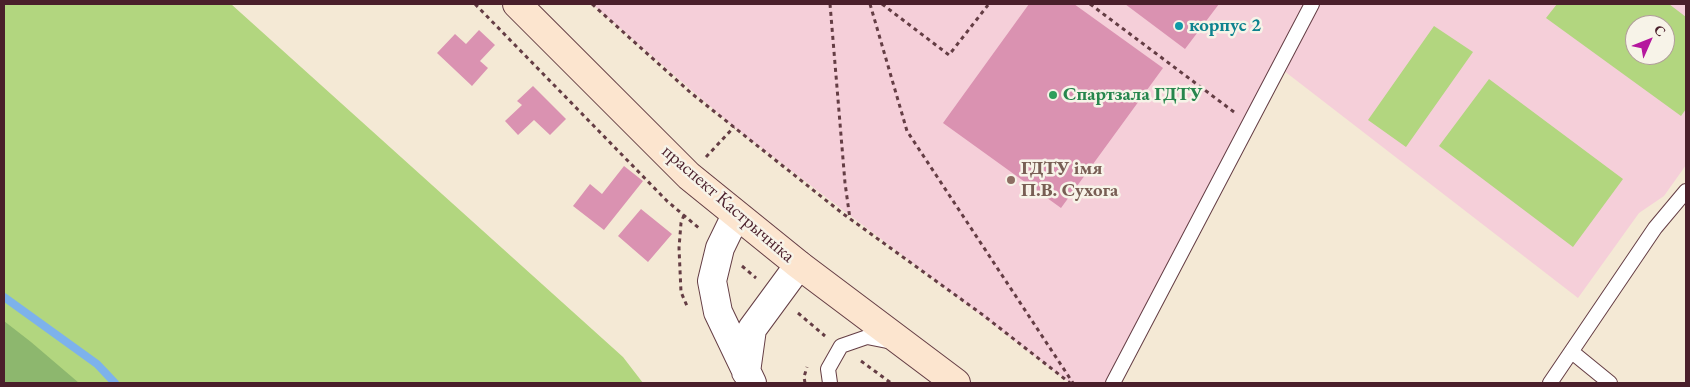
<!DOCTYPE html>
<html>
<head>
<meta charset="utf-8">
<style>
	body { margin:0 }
	#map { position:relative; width:1690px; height:387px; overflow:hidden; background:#f4e9d5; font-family:"EB Garamond",serif }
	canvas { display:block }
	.frame { position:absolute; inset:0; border:5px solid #4a1f2b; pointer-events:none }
	.north { position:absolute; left:1625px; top:15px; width:50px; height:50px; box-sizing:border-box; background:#f7f3e8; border:1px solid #b29e9c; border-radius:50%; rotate:46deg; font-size:14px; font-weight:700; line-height:20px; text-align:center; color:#4a1f2b }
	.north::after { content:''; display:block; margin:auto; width:18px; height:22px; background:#b5179e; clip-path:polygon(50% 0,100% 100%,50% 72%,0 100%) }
</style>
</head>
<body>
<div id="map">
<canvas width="1690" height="387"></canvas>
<div class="frame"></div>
<div class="north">С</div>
</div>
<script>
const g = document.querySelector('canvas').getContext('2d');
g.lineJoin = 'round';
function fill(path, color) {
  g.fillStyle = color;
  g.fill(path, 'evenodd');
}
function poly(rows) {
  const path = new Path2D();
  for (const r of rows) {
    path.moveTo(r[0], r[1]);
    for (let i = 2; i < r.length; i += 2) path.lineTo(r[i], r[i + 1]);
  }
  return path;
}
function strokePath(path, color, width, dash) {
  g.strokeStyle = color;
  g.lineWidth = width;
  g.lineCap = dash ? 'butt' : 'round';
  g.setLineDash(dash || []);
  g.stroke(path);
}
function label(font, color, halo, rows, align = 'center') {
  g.font = font + ' "EB Garamond",serif';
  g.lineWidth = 5;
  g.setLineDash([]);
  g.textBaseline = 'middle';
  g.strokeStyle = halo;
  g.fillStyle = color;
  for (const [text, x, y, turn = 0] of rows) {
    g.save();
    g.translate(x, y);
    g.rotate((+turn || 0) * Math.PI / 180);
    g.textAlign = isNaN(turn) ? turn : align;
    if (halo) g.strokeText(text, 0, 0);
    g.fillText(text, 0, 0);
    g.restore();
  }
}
const built = poly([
	[592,4,1686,4,1686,165,1664,196,1639,213,1578,298,1279,67,1113,383,1070,383,734,127],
	[1635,25,1665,25,1665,55,1635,55]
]);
const green = poly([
	[4,4,231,4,623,357,643,383,4,383],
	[1557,4,1669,4,1686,17,1686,109,1681,116,1546,18],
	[1635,25,1665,25,1665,55,1635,55],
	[1434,26,1473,52,1406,147,1368,120],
	[1489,79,1623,179,1573,247,1439,146]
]);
const forest = poly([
	[4,321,31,342,79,383,4,383]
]);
const stream = poly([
	[4,297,97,364,115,383]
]);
const building = poly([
	[1029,4,1074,4,1163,68,1061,208,943,123],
	[1125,4,1219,4,1185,49],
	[479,30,495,45,480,61,488,68,472,86,437,53,455,34,466,44],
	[533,86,566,119,550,135,534,120,518,135,505,121,522,105,517,101],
	[624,166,643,181,604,230,573,206,590,184,602,194],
	[641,209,672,234,648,262,618,236]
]);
const path = poly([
	[475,4,667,201,700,229],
	[592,4,691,93,842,213,983,315,1070,383],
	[830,4,845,183,850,219],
	[870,4,907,131,1073,383],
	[882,4,949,55,988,5],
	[1090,4,1234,112],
	[706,157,734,127],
	[684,215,681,223,679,248,681,292,687,306],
	[742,266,756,278],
	[798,313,825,336],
	[861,361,891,383],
	[805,383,804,377,807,367]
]);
const lane = poly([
	[1572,352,1610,383],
	[830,383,828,369,841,346,867,337,892,342],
	[1113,383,1312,4],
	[1550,383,1655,228,1686,191]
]);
const street = poly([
	[736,215,720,248,712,281,718,312,752,383],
	[746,372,752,329,799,265]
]);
const secondary = poly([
	[517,4,689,176,799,265,956,383]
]);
const markers = [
	[1179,26,5,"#0f9aa8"],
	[1053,95,5,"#2e9e5b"],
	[1011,180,5,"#8d6e63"]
];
const cultureNames = [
	["корпус 2",1189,26]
];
const leisureNames = [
	["Спартзала ГДТУ",1063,95]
];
const educationNames = [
	["ГДТУ імя",1021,169],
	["П.В. Сухога",1021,191]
];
const streetNames = [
	["праспект Кастрычніка",728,204,41]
];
fill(built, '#f5cfd9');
fill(green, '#b2d67f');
fill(forest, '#8db76e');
strokePath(stream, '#7db2eb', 8);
fill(building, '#da92b1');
strokePath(lane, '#643d44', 16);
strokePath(street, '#643d44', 30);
strokePath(secondary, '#643d44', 30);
strokePath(path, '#643d44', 3, [4, 4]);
strokePath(lane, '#fff', 14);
strokePath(street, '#fff', 28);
strokePath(secondary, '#fce5cf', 28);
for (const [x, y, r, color] of markers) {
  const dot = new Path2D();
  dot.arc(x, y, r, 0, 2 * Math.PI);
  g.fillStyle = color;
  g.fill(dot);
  strokePath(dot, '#f7f3e8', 2);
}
label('bold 19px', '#0d838f', '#f7f3e8', cultureNames, 'left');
label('bold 19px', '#27864d', '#f7f3e8', leisureNames, 'left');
label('bold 19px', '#785e54', '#f7f3e8', educationNames, 'left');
label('19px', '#4a1f2b', '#f7f3e8', streetNames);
</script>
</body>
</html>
